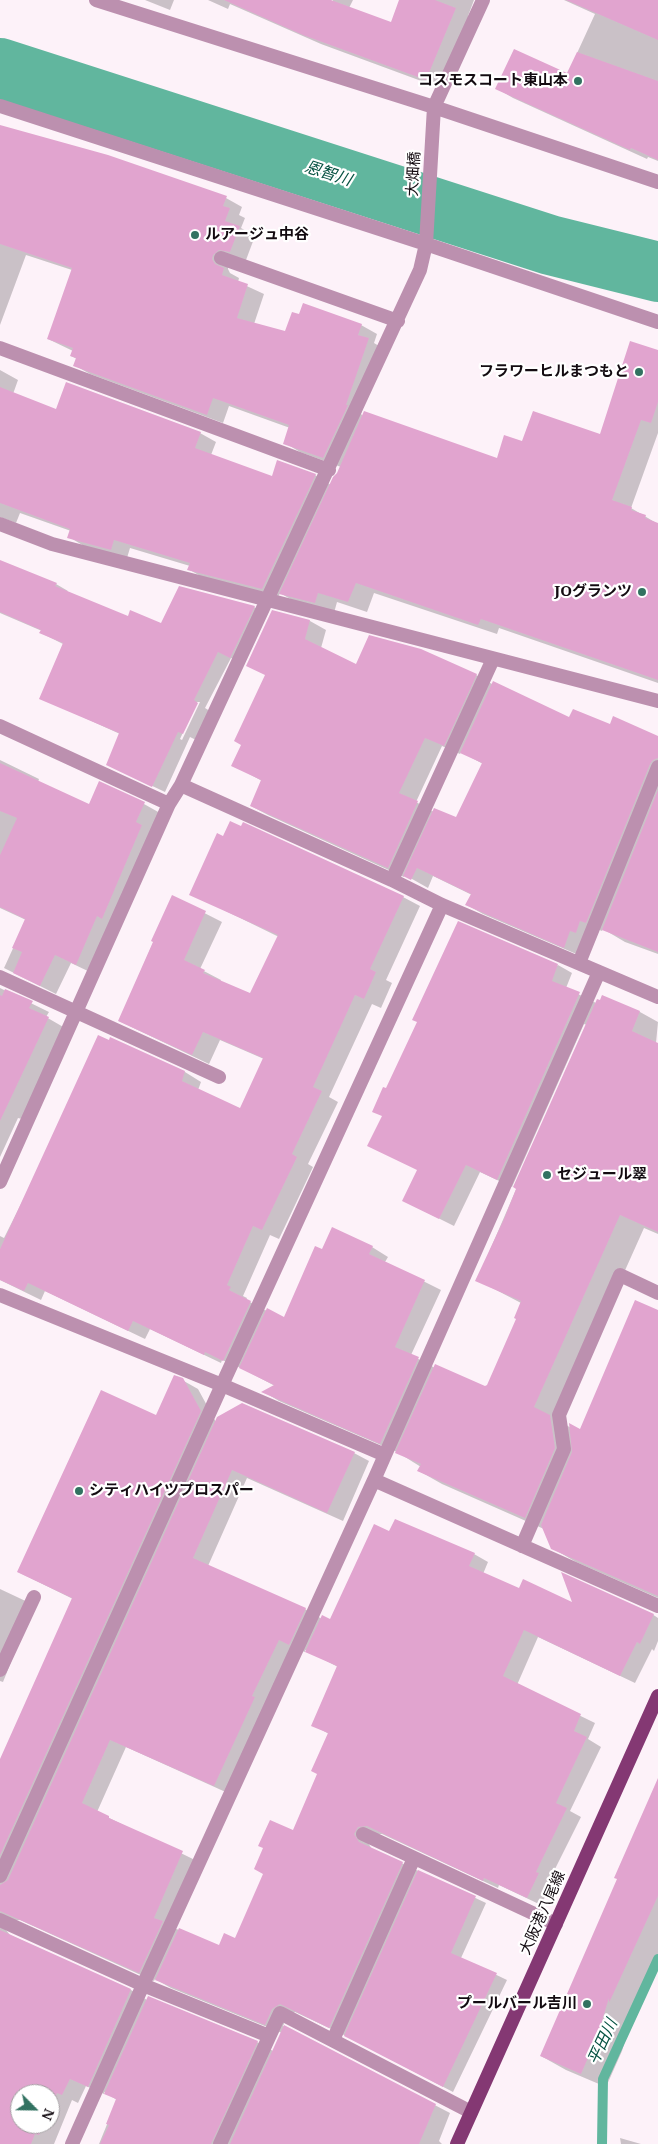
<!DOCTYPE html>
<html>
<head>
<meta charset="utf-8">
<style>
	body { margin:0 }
	#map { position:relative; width:658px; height:2144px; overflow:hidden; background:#fdf2f9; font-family:"Noto Serif",serif }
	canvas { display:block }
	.north { position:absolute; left:10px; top:2084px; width:50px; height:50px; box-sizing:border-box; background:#fff; border:1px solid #a19da0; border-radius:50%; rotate:113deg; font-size:14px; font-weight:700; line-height:20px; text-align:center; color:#130b11 }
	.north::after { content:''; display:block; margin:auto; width:18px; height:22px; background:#327261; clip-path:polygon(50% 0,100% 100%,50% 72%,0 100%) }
</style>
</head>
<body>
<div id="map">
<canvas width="658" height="2144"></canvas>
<div class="north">N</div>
</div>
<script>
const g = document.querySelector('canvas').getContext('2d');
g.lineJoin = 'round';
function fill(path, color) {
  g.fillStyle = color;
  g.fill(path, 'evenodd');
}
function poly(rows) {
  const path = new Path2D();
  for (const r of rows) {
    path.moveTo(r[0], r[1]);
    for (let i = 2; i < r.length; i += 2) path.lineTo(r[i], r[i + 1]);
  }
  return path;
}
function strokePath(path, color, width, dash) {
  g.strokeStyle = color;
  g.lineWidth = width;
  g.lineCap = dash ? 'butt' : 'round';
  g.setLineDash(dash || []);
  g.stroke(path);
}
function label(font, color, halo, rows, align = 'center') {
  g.font = font + ' "Noto Serif","Noto Sans JP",serif';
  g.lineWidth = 4.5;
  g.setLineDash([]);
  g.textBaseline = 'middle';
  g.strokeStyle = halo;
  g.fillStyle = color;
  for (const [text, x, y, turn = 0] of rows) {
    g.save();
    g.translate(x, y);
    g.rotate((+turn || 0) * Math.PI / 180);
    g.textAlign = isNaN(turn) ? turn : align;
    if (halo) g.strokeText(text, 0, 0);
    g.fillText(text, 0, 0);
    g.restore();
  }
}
const shadow = poly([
	[145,0,174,0,170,10],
	[208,0,331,0,331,7,333,0,353,0,349,8,391,23,410,0,474,0,468,16,472,18,443,89,321,44,230,4,228,9],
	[564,0,658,0,658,161,648,157,647,159,513,98,496,88,567,75,595,14],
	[0,126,226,198,242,207,239,215,245,218,241,228,255,236,246,260,228,264,228,269,230,273,239,278,238,282,264,294,254,324,286,332,361,325,377,334,374,343,384,349,361,414,363,416,498,460,523,443,601,436,658,351,658,433,631,508,658,524,658,683,499,628,497,634,374,593,367,612,337,602,334,613,299,604,280,593,278,597,204,578,188,569,190,566,130,548,127,558,84,546,69,537,71,531,20,513,16,523,0,517,0,370,18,380,13,394,56,411,200,433,216,442,211,455,273,477,315,475,331,485,341,467,300,452,285,443,290,428,229,406,223,423,90,374,74,365,77,359,71,356,73,351,48,339,72,270,26,255,0,325],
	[0,561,56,584,68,591,67,592,129,618,162,625,254,607,266,614,243,664,231,658,205,708,210,711,196,740,190,737,165,792,108,765,120,734,41,698,63,644,41,633,42,631,0,613],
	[197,702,200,702,182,740,180,739],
	[273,611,310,621,326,630,321,648,357,665,476,675,492,684,570,719,610,725,658,738,658,954,625,942,603,929,602,931,597,929,581,956,483,914,467,905,472,895,433,876,428,888,405,875,404,877,268,815,251,806,262,781,233,765,243,745,266,675],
	[442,746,460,754,461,752,483,764,457,819,434,812,416,802],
	[0,760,39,779,38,782,90,805,144,804,160,813,92,973,71,963,56,994,4,968,26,920,0,908],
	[191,894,403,897,420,906,386,980,392,983,381,1008,372,1004,329,1097,338,1102,308,1164,313,1167,279,1239,270,1235,243,1296,247,1298,246,1300,267,1311,285,1318,323,1251,372,1247,388,1257,385,1262,441,1290,411,1355,435,1368,485,1388,488,1385,518,1319,521,1303,477,1280,587,1025,584,1024,512,1187,480,1172,454,1226,418,1208,418,1171,383,1116,374,1111,387,1090,558,965,572,973,566,988,596,1003,600,1002,602,996,640,1012,658,1022,656,1043,658,1044,658,1234,644,1228,558,1420,571,1428,581,1430,658,1312,658,1598,576,1562,552,1548,544,1529,442,1484,419,1471,421,1467,397,1452,279,1401,264,1392,275,1386,241,1368,222,1360,221,1363,150,1329,145,1339,45,1291,41,1300,0,1280,0,1236,4,1238,47,1152,111,1039,185,1072,201,1082,198,1090,241,1109,264,1059,220,1040,209,1064,119,1021,173,897,222,922,200,969,221,980,220,982,251,995,279,937],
	[0,988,49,1012,46,1017,65,1028,22,1119,18,1118,0,1157],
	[182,1380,198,1389,216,1422,354,1453,369,1461,343,1521,247,1478,208,1566,305,1609,322,1619,330,1621,389,1532,474,1554,488,1562,483,1574,520,1590,575,1604,652,1614,658,1618,658,1641,654,1651,652,1649,635,1683,538,1637,517,1685,595,1723,588,1739,601,1747,570,1811,581,1817,549,1881,552,1883,541,1905,499,1885,498,1888,382,1834,372,1835,368,1843,372,1849,486,1903,461,1958,507,1980,453,2092,344,2035,295,2012,287,2017,283,2026,450,2113,439,2141,442,2144,99,2144,117,2100,104,2092,104,2094,86,2086,78,2103,72,2100,54,2144,0,2144,0,1762,73,1599,18,1572,157,1417],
	[294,1648,305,1652,305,1650,338,1667,313,1725,329,1734,318,1774,294,1832,236,1939,219,1946,169,1926,197,1861,97,1812,126,1747,230,1794],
	[20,1920,154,1981,155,1979,171,1988,282,2033,273,2051,257,2042,147,2000,131,1990,10,1935,6,1930,11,1921],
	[20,2094,50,2094,50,2124,20,2124],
	[0,1589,34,1605,3,1682,0,1681],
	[658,1820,658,1966,635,2017,633,2015,622,2051,606,2087,566,2070,541,2056],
	[620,2138,641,2144,621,2144]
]);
const stream = poly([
	[602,2144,603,2079,658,1959]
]);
const river = poly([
	[0,68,550,245,658,272]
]);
const building = poly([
	[224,0,331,0,391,22,399,0,435,0,456,8,426,80,303,35],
	[566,0,658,0,658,40],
	[514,49,567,73,577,52,658,81,658,160,631,148,630,150,495,89],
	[0,125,108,155,227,196,223,206,230,208,225,221,240,226,230,252,219,250,213,255,212,259,215,264,224,268,222,275,248,284,237,318,285,331,292,312,299,314,303,303,362,324,358,335,369,338,346,405,348,405,323,458,283,444,289,425,213,398,207,415,73,366,76,358,70,356,73,348,47,339,72,268,0,244],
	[630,341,658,350,658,402,651,423,641,420,612,500,632,507,631,510,646,515,645,518,658,523,658,680,481,619,478,625,356,583,348,602,318,593,315,603,279,594,333,477,337,473,364,411,497,458,504,435,522,441,533,411,600,434],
	[66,382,201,432,195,448,272,476,277,460,316,474,262,589,187,570,190,563,114,540,111,550,67,538,70,529,0,503,0,387,56,409],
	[0,560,57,583,55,586,128,616,130,610,161,623,179,586,255,606,230,658,218,652,194,700,198,703,183,734,178,732,152,787,106,765,119,733,39,699,63,643,39,633,41,630,0,612],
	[272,610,310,620,305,639,356,664,369,635,421,649,477,674,444,746,425,738,399,793,418,801,388,868,250,806,261,780,231,766,241,745,234,741,265,675,246,666],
	[493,681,569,717,573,709,610,724,613,716,658,736,658,758,653,760,650,764,586,923,580,921,576,933,570,931,564,948,465,905,471,894,417,868,411,880,403,876,434,808,456,817,482,763,460,753],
	[0,763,89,804,99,781,145,802,136,822,142,825,102,919,97,916,76,965,55,955,40,986,13,973,22,952,12,948,25,919,0,907,0,855,17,818,0,811],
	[658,790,658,952,602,930],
	[230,821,241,826,243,822,404,896,370,969,376,972,364,999,355,995,313,1087,322,1091,292,1154,297,1157,262,1230,253,1226,227,1285,231,1287,229,1290,251,1301,223,1361,205,1352,204,1355,133,1321,128,1331,28,1283,24,1291,0,1280,0,1249,98,1035,109,1040,110,1037,185,1071,182,1081,240,1108,263,1058,203,1032,192,1055,118,1021,153,942,151,941,172,895,206,911,184,960,205,970,203,973,250,993,278,935,189,895,217,833,223,836],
	[458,921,558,964,552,981,580,992,497,1180,466,1165,439,1219,402,1201,417,1170,367,1146,382,1116,372,1112,383,1087,386,1088,417,1022,412,1020],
	[5,989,33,1001,29,1008,49,1017,0,1121,0,995,2,996],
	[602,995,640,1011,632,1031,658,1043,658,1232,620,1215,534,1407,550,1415,555,1448,525,1518,417,1471,421,1464,395,1453,435,1364,485,1386,487,1385,516,1319,514,1318,521,1301,475,1281,504,1219,516,1189,513,1187,597,999,600,1000],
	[332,1227,373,1246,369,1254,425,1280,395,1347,419,1357,380,1444,261,1392,274,1385,239,1368,267,1308,284,1317,315,1246,322,1249],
	[635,1300,658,1310,658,1596,551,1549,541,1525,572,1452,569,1423,580,1429],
	[174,1375,183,1378,201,1411,0,1855,0,1759,72,1598,17,1572,101,1390,156,1415],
	[242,1403,355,1452,327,1513,232,1470,193,1558,306,1608,289,1645,279,1640,252,1696,255,1697,214,1786,110,1740,82,1803,109,1816,109,1818,183,1851,154,1918,163,1921,139,1973,0,1911,0,1885,8,1880,217,1417],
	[395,1519,475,1553,469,1566,519,1588,523,1579,572,1602,561,1572,654,1614,640,1644,637,1642,620,1676,524,1630,503,1676,581,1714,574,1731,587,1737,556,1803,567,1808,536,1872,539,1873,527,1898,484,1878,483,1881,367,1826,358,1827,354,1834,359,1842,403,1862,329,2028,280,2004,272,2009,265,2025,155,1980,179,1928,219,1945,224,1933,235,1938,263,1874,254,1869,263,1848,258,1846,270,1820,293,1830,317,1774,311,1771,328,1733,311,1726,337,1666,305,1652,322,1615,330,1619,374,1524,389,1531],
	[658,1778,658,1896,609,2003,609,1998,597,2037,581,2074,540,2056,617,1879,614,1878],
	[418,1870,476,1896,451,1953,497,1973,443,2087,344,2036],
	[0,1930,131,1989,88,2087,70,2079,62,2095,57,2093,50,2109,50,2094,20,2094,20,2124,44,2124,39,2135,35,2134,31,2144,0,2144],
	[148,1996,258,2041,211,2144,100,2144,109,2125,106,2124,116,2099,104,2094],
	[284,2025,436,2104,419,2144,230,2144]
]);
const minor = poly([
	[96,0,434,107,658,182],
	[0,106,426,244,658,322],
	[221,258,398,321],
	[0,348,329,470],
	[0,524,52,544,658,701],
	[0,726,169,804],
	[181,785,392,880,442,905,658,997],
	[392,880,493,659],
	[579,963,658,767],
	[0,977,219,1077],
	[0,1182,169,804,181,785,420,270,426,244,434,107,483,0],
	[0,1295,222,1385,385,1455,374,1480,658,1606],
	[385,1455,599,972],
	[522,1546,564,1449,559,1415,620,1275,658,1293],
	[0,1670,34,1597],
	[363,1834,556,1924],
	[0,1876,222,1385,442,905],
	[0,1920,143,1985,269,2036],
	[333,2040,414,1858],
	[72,2144,143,1985,374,1480],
	[220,2144,280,2013,471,2112]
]);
const primary = poly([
	[457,2144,658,1696]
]);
const markers = [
	[578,81,5,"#327261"],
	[195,235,5,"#327261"],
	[639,372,5,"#327261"],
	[642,592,5,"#327261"],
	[547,1175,5,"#327261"],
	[79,1491,5,"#327261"],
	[587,2004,5,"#327261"]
];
const poiNames = [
	["コスモスコート東山本",568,81],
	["ルアージュ中谷",205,235,"left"],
	["フラワーヒルまつもと",629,372],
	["JOグランツ",632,592],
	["セジュール翠",557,1175,"left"],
	["シティハイツプロスパー",89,1491,"left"],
	["プールバール吉川",577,2004]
];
const streetNames = [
	["大畑橋",414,174,-87],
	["大阪港八尾線",543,1913,-66]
];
const waterNames = [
	["恩智川",328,174,18],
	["平田川",603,2042,-65]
];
fill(shadow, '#0003');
strokePath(stream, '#61b69e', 10);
strokePath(river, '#61b69e', 60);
fill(building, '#e1a4cf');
strokePath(minor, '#bc90af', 14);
strokePath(primary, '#843873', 14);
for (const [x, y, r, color] of markers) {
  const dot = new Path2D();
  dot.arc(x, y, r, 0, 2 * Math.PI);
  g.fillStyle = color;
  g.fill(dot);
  strokePath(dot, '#fff', 2);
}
label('bold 15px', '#130b11', '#fff', poiNames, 'right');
label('15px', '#130b11', '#fff', streetNames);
label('italic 16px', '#065242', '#fff', waterNames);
</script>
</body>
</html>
